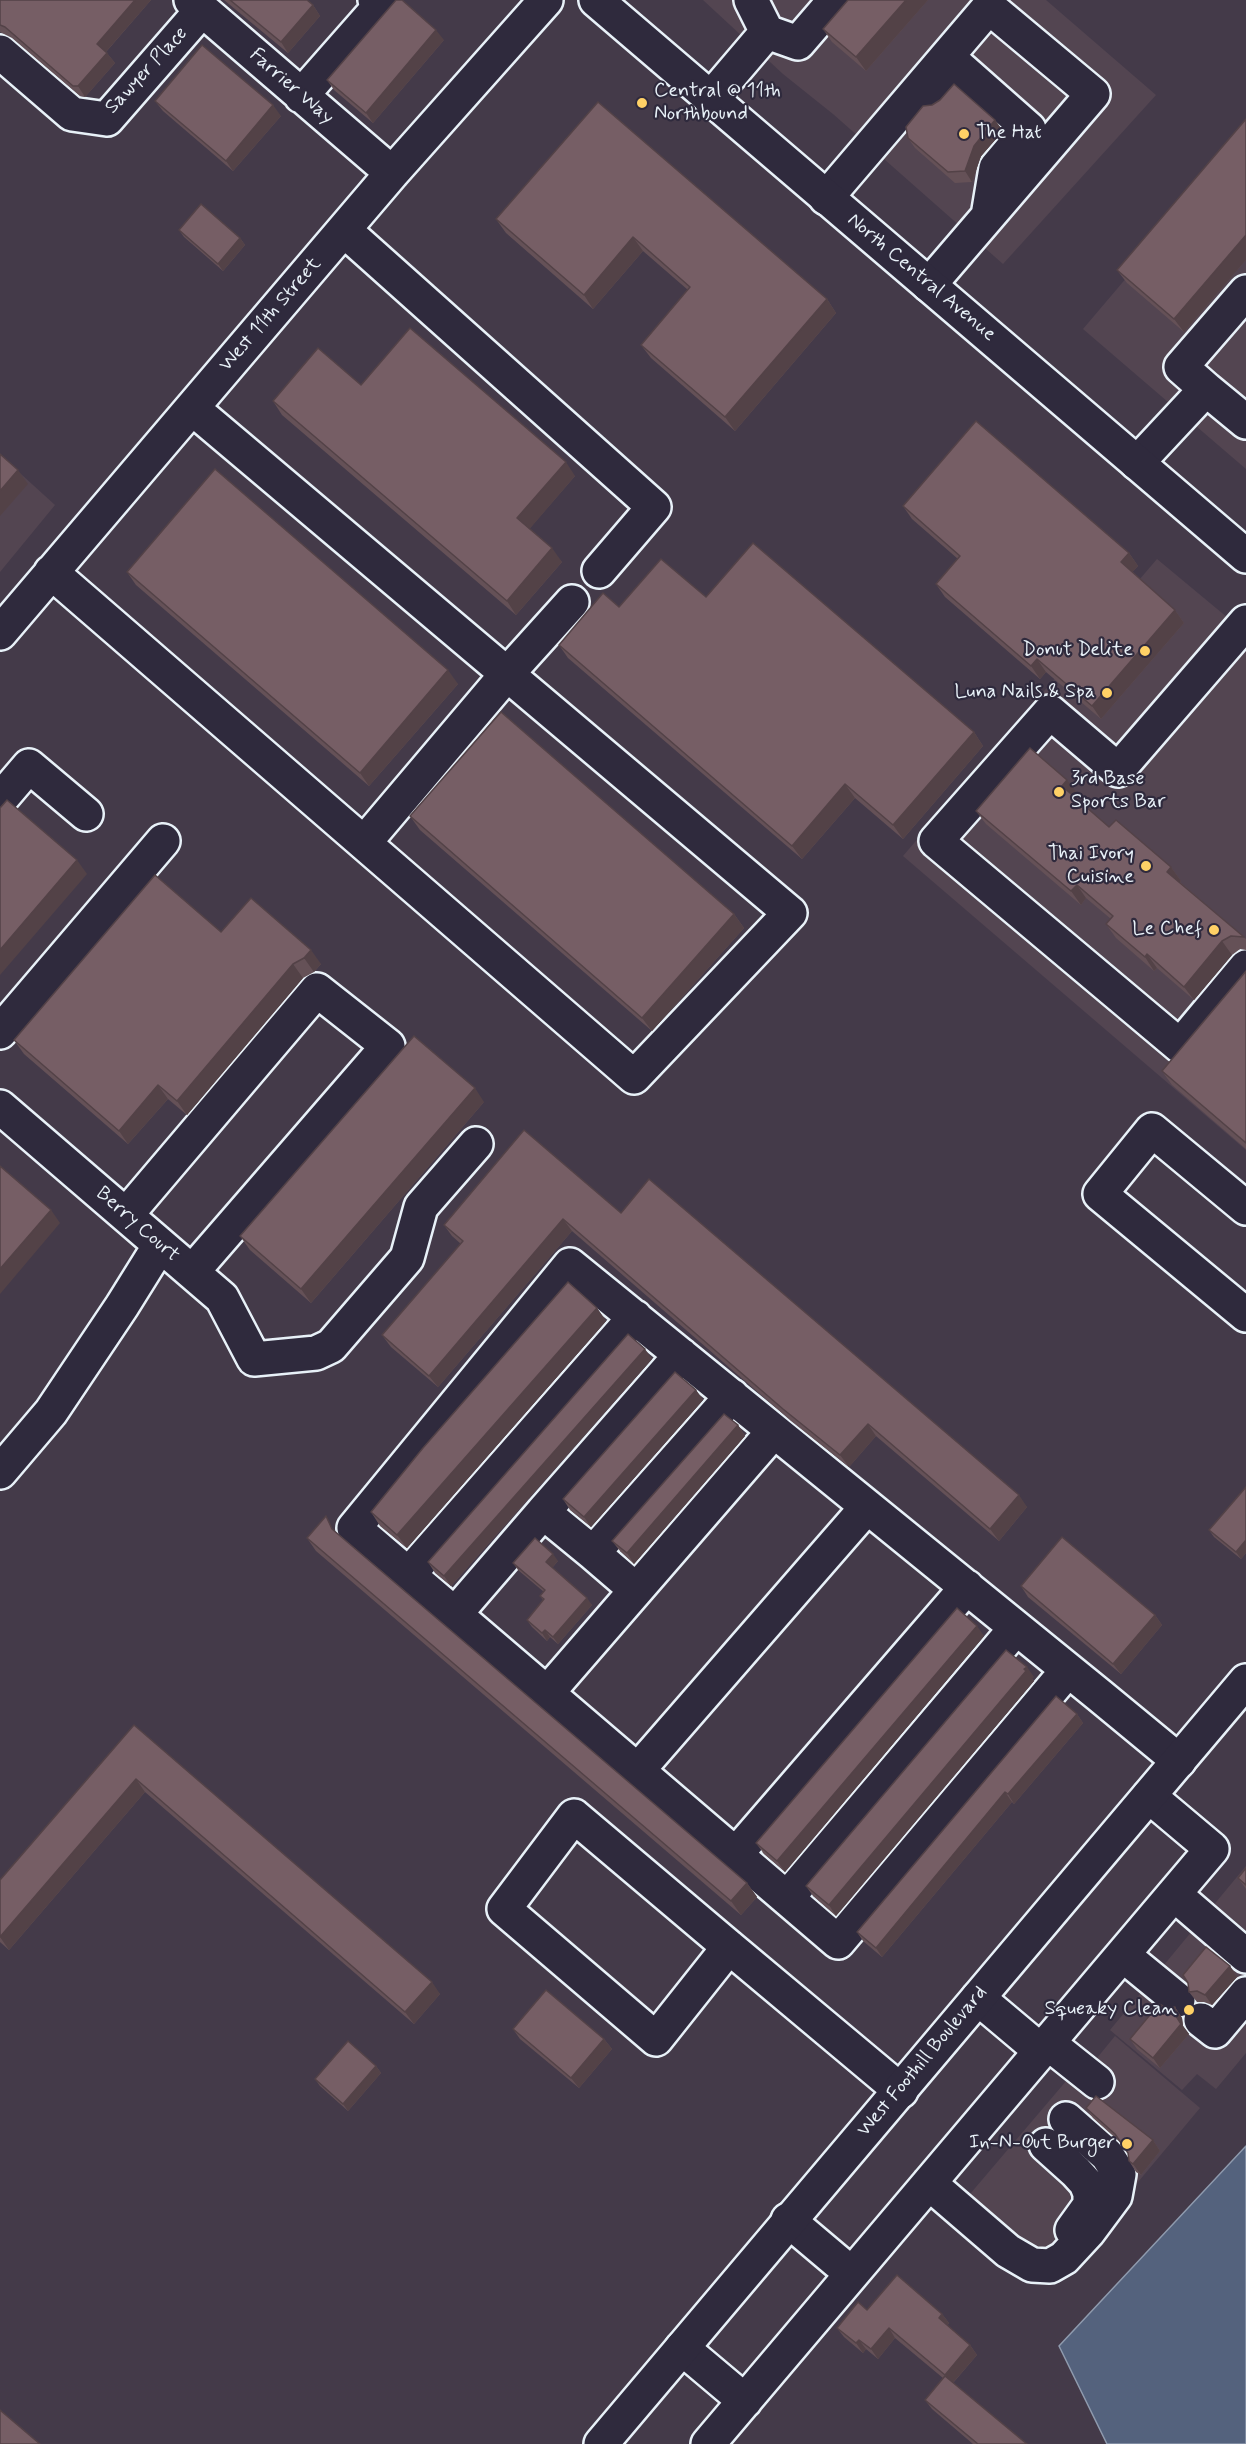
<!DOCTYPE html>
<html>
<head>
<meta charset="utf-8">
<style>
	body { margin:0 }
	canvas { display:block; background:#443a49 }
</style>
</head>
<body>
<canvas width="1246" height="2444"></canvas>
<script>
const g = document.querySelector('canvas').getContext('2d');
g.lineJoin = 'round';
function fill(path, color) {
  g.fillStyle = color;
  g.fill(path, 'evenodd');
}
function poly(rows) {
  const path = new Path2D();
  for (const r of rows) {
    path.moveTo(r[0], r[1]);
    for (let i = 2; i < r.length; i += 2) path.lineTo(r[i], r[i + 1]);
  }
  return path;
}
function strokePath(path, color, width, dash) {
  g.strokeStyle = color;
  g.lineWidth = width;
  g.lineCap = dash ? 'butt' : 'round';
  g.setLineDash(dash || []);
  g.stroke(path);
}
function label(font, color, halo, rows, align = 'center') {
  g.font = font + ' Mynerve,sans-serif';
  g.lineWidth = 4.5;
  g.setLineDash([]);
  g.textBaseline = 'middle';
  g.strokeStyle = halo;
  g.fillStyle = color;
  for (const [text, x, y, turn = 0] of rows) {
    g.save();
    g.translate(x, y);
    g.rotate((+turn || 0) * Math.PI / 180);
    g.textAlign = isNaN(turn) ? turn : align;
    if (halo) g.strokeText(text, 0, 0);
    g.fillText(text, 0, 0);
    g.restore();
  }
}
const built = poly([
	[703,0,1046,0,1156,95,1003,264,833,114,783,74],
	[1246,137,1246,469,1083,329],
	[0,455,55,505,0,572],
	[1157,559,1246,633,1246,1150,903,856],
	[1246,1866,1246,2053,1216,2089,1197,2074,1182,2090,1110,2030],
	[1115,2036,1200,2108,1071,2262,1041,2272,953,2214,1090,2053,1097,2058]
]);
const water = poly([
	[1246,2146,1246,2444,1107,2444,1059,2346,1246,2146]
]);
const minor = poly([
	[191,0,392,173],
	[751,0,767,32,798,43,835,0],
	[0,52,72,114,107,119,202,10],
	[301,96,381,5,375,0],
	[934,98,960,68,1029,129,996,168,988,216],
	[710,99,767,32],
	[826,198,989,7,1093,94,929,285],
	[344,230,654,507,599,571],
	[1206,389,1181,367,1246,292],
	[1137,463,1206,389,1246,422],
	[51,572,634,1077,790,913,192,408],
	[1246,622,1118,770,1050,712,936,841,1180,1046,1246,967],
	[0,633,392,173,546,0],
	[0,800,29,766,86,814],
	[364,843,507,674,572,602],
	[0,1032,163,841],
	[0,1107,222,1298,254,1359,316,1353,331,1346,407,1258,421,1207,476,1144],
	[1246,1208,1152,1130,1100,1194,1246,1315],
	[126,1215,317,990,388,1046,192,1272],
	[0,1472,51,1412,122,1306,160,1245],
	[593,1553,543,1512,681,1355],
	[409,1574,635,1317],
	[636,1590,593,1553,732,1396],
	[455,1614,543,1512],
	[1068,1670,838,1942,354,1528,570,1265,1099,1695,1179,1761],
	[547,1693,774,1431],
	[638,1770,867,1507],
	[736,1854,967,1587],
	[1174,1894,1246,1956],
	[787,1898,1016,1628],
	[729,1947,656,2039,504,1909,574,1816,729,1947,901,2091],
	[1123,1955,1178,2000],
	[978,1998,1041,2051],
	[1201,2020,1215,2031,1246,1994],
	[1048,2043,1097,2082],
	[1046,2145,1076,2172,1086,2183,1090,2193,1090,2205,1072,2230],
	[929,2183,1008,2251,1032,2265,1050,2266,1064,2258,1089,2231,1115,2196,1119,2174,1107,2155,1066,2119],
	[788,2220,852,2274],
	[682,2348,745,2401],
	[708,2444,1212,1849,1149,1796]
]);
const major = poly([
	[596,0,1246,556],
	[601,2444,1246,1681]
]);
const wall = poly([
	[0,0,151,0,106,52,115,63,85,97,80,96,12,38,0,32],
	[224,0,307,0,313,5,320,16,288,53],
	[848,0,928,0,866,71,832,42,823,29],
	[444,40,373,123,334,90,327,80],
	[155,101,281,116,233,171,163,111],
	[598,102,827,299,836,313,735,431,651,358,641,345,688,290,643,251,593,309,506,233,496,219],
	[1246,119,1246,260,1184,332,1127,283,1117,270],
	[995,120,1003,131,981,156,972,182,955,183,915,148,908,138],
	[179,230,240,238,245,245,223,271,184,237],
	[361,385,575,476,529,529,562,562,516,615,282,415,273,401],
	[903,506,1129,553,1138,566,1132,572,1175,610,1184,623,1101,719,1046,672,1040,679,945,597,936,584,958,559,912,519],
	[127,572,458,684,369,786,136,585],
	[706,597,974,732,983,746,903,839,855,798,802,859,568,658,559,645,619,607],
	[1077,793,1074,797,1109,827,1171,867,1181,881,1180,882,1246,939,1246,950,1240,949,1232,955,1194,1000,1157,968,1154,971,1116,938,1106,924,1111,919,1086,898,1081,905,986,824,976,811],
	[410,816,734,914,744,928,652,1031,420,830],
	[221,932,321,964,314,972,303,978,187,1115,168,1099,128,1144,24,1054,14,1040],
	[1246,971,1246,1149,1172,1085,1162,1071],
	[484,1102,311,1303,250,1250,240,1236],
	[621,1213,1027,1507,999,1541,876,1436,849,1467,791,1421,572,1231,438,1387,391,1347,382,1335,461,1244,452,1236,444,1225],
	[597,1308,606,1321,407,1548,380,1526,371,1512],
	[652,1359,451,1586,435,1573,428,1562],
	[696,1390,703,1400,591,1527,570,1510,563,1499],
	[738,1425,745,1436,634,1564,620,1551,612,1541],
	[1246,1487,1246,1553,1241,1559,1214,1537,1209,1530],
	[336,1532,747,1883,757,1897,741,1915,316,1551,307,1538],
	[558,1561,552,1568,592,1605,558,1644,550,1637,547,1641,532,1627,527,1620,543,1600,540,1596,544,1592,518,1570,513,1563],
	[1021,1586,1155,1615,1162,1625,1121,1674,1028,1597],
	[984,1636,785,1872,764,1854,756,1843],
	[1034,1677,1032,1679,1034,1681,836,1916,813,1896,806,1886],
	[1077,1714,1083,1723,1014,1804,1012,1802,882,1957,863,1941,857,1932],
	[134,1725,440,1994,414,2024,145,1792,9,1950,0,1942,0,1880],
	[1246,1868,1246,1889,1238,1878],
	[1230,1966,1237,1977,1212,2005,1204,2002,1197,2002,1189,1992,1188,1983],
	[1175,2007,1182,2018,1183,2026,1189,2034,1160,2068,1137,2049,1130,2039,1167,2008],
	[513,2029,604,2039,612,2049,579,2088,520,2039],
	[376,2066,381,2073,348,2111,320,2086,315,2079],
	[1086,2108,1153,2140,1160,2151,1141,2175,1136,2172,1129,2161,1128,2153,1121,2143,1093,2118],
	[867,2310,942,2314,949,2323,947,2326,970,2345,977,2355,953,2383,1027,2444,973,2444,932,2409,925,2400,943,2378,895,2338,878,2359,866,2349,863,2353,844,2337,837,2328]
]);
const shadedWall = poly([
	[135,0,151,0,104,54,97,44],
	[906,0,928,0,866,71,856,57],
	[313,5,320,16,288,53,281,42],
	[436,30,444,40,373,123,366,113],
	[107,53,115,63,85,97,78,86],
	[273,105,281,116,233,171,226,161],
	[995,120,1003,131,981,156,972,182,965,171,974,146],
	[1246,235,1246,260,1184,332,1174,319],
	[633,237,643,251,593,309,584,295],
	[240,238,245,245,223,271,218,264],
	[827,299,836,313,735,431,725,417],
	[566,462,575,476,527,532,517,518],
	[18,470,28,484,0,516,0,491],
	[552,548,562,562,516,615,507,601],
	[1129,553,1138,566,1130,575,1121,562],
	[1175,610,1184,623,1101,719,1092,706],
	[1037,659,1046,672,1040,679,1031,666],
	[448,670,458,684,369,786,360,773],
	[974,732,983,746,903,839,893,825],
	[1067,780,1077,793,1071,800,1062,786],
	[845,784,855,798,802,859,792,846],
	[77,860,87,874,0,975,0,950],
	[1171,867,1181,881,1177,885,1167,872],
	[1077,885,1086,898,1081,905,1071,891],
	[734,914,744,928,652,1031,642,1018],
	[1222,941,1232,955,1194,1000,1184,987],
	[311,950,321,964,314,972,304,958],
	[1147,954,1157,968,1154,971,1145,957],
	[293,964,303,978,187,1115,177,1101],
	[158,1085,168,1099,128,1144,119,1131],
	[475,1088,484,1102,311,1303,301,1289],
	[51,1210,60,1223,0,1294,0,1269],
	[563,1219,572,1231,438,1387,429,1376],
	[597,1308,606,1321,407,1548,397,1535],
	[645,1349,652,1359,451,1586,444,1576],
	[696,1390,703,1400,591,1527,584,1517],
	[868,1424,876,1436,849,1467,840,1455],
	[738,1425,745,1436,634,1564,627,1553],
	[1019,1495,1027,1507,999,1541,990,1529],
	[1246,1540,1246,1553,1241,1559,1236,1552],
	[553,1554,558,1561,551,1569,546,1562],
	[587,1598,592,1605,558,1644,553,1637],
	[1155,1615,1162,1625,1121,1674,1113,1664],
	[977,1626,984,1636,785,1872,777,1861],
	[545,1630,550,1637,547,1641,542,1633],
	[1027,1667,1034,1677,1032,1679,1034,1681,836,1916,829,1905],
	[1077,1714,1083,1723,1014,1804,1008,1794],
	[136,1779,145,1792,9,1950,0,1937],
	[1005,1792,1012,1802,882,1957,876,1948],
	[747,1883,757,1897,741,1915,731,1901],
	[1230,1966,1237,1977,1212,2005,1205,1995],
	[432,1982,440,1994,414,2024,405,2012],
	[1175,2007,1182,2018,1183,2026,1189,2034,1160,2068,1153,2058,1176,2016],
	[604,2039,612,2049,579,2088,571,2078],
	[376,2066,381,2073,348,2111,343,2104],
	[1153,2140,1160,2151,1141,2175,1133,2164],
	[942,2314,949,2323,945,2328,939,2318],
	[889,2328,895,2338,878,2359,871,2349],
	[859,2340,866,2349,863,2353,856,2343],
	[970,2345,977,2355,951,2385,945,2375]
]);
const building = poly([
	[0,0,135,0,97,44,107,53,78,86,73,86,5,27,0,25,0,0],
	[230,0,307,0,313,5,281,42,230,0],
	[396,0,402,0,436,30,366,113,327,80,396,0],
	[848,0,906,0,856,57,823,29,848,0],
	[202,45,273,105,226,161,155,101,202,45],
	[954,84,995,120,974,146,965,171,948,172,908,138,906,127,923,106,932,105,940,100,954,84],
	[598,102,827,299,725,417,641,345,690,287,633,237,584,295,496,219,598,102],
	[1246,119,1246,235,1174,319,1117,270,1246,119],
	[201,204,240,238,218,264,179,230,201,204],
	[410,328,566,462,517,518,552,548,507,601,273,401,318,348,361,385,410,328],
	[976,421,1129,553,1121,562,1175,610,1092,706,1037,659,1031,666,936,584,960,556,903,506,976,421],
	[0,454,18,470,0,491,0,454],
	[215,469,448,670,360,773,127,572,215,469],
	[753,543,974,732,893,825,845,784,792,846,559,645,603,593,619,607,661,559,706,597,753,543],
	[501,712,734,914,642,1018,410,816,501,712],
	[1030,748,1067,780,1062,786,1109,827,1116,820,1171,867,1167,872,1244,937,1231,936,1222,941,1184,987,1147,954,1145,957,1106,924,1113,916,1077,885,1071,891,976,811,1030,748],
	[7,800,77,860,0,950,0,808,7,800],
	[155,875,221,932,251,898,311,950,304,958,293,964,177,1101,158,1085,119,1131,14,1040,155,875],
	[1246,971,1246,1143,1162,1071,1246,971],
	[414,1036,475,1088,301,1289,240,1236,414,1036],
	[524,1130,621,1213,649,1179,1019,1495,990,1529,868,1424,840,1455,783,1409,563,1219,429,1376,382,1335,463,1241,444,1225,524,1130],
	[0,1166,51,1210,0,1269,0,1166],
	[568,1282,597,1308,397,1535,371,1512,423,1448,568,1282],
	[628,1334,645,1349,444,1576,428,1562,628,1334],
	[675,1372,696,1390,584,1517,563,1499,675,1372],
	[724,1414,738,1425,627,1553,612,1541,724,1414],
	[1246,1487,1246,1540,1236,1552,1209,1530,1246,1487],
	[326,1516,332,1529,747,1883,731,1901,307,1538,326,1516],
	[1062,1537,1155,1615,1113,1664,1021,1586,1062,1537],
	[535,1538,553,1554,546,1562,587,1598,553,1637,545,1630,542,1633,527,1620,544,1599,540,1596,545,1590,513,1563,535,1538],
	[957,1608,977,1626,777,1861,756,1843,957,1608],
	[1006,1650,1027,1667,1024,1669,1026,1671,829,1905,806,1886,1006,1650],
	[1056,1696,1077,1714,1008,1794,1005,1792,876,1948,857,1932,1056,1696],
	[134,1725,432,1982,405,2012,136,1779,0,1937,0,1880,134,1725],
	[1246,1868,1246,1885,1238,1878,1246,1868],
	[1206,1947,1230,1966,1205,1995,1197,1991,1189,1992,1188,1983,1183,1975,1206,1947],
	[546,1990,604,2039,571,2078,513,2029,546,1990],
	[1159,2004,1167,2008,1175,2007,1176,2016,1181,2024,1153,2058,1130,2039,1159,2004],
	[348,2041,376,2066,343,2104,315,2079,348,2041],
	[1096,2096,1153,2140,1133,2164,1129,2161,1128,2153,1115,2134,1086,2108,1096,2096],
	[897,2275,942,2314,939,2318,970,2345,945,2375,889,2328,871,2349,859,2340,856,2343,837,2328,858,2302,867,2310,897,2275],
	[945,2376,1027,2444,978,2444,925,2400,945,2376],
	[0,2410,40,2444,0,2444,0,2410]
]);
const markers = [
	[642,103,6,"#ffd166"],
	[964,134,6,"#ffd166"],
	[1145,651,6,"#ffd166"],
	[1107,693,6,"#ffd166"],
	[1059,792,6,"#ffd166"],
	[1146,866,6,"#ffd166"],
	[1214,930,6,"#ffd166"],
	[1189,2010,6,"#ffd166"],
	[1127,2144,6,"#ffd166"]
];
const streetNames = [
	["Sawyer Place",147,71,-47],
	["Farrier Way",291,87,41],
	["North Central Avenue",921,278,40],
	["West 11th Street",271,315,-49],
	["Berry Court",137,1225,41],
	["West Foothill Boulevard",923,2062,-50]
];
const poiNames = [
	["Central @ 11th",654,92,"left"],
	["Northbound",654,115,"left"],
	["The Hat",976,134,"left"],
	["Donut Delite",1133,651],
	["Luna Nails & Spa",1095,693],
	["3rd Base",1071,780,"left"],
	["Sports Bar",1071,803,"left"],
	["Thai Ivory",1134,855],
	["Cuisine",1134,878],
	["Le Chef",1202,930],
	["Squeaky Clean",1177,2010],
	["In-N-Out Burger",1115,2144]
];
fill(built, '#534551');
fill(water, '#54627d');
strokePath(water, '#8f9bae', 1.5);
strokePath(minor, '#e8f1f8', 38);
strokePath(major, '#e8f1f8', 38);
strokePath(minor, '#2f2a3d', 33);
strokePath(major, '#2f2a3d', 33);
fill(wall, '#655157');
fill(shadedWall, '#534247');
fill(building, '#765e65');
strokePath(building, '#534247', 1.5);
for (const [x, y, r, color] of markers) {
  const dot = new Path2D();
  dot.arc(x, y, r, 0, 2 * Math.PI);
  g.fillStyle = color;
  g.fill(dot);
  strokePath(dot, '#2f2a3d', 2);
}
label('20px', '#e8f1f8', '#2f2a3d', streetNames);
label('20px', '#e8f1f8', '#2f2a3d', poiNames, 'right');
</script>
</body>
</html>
